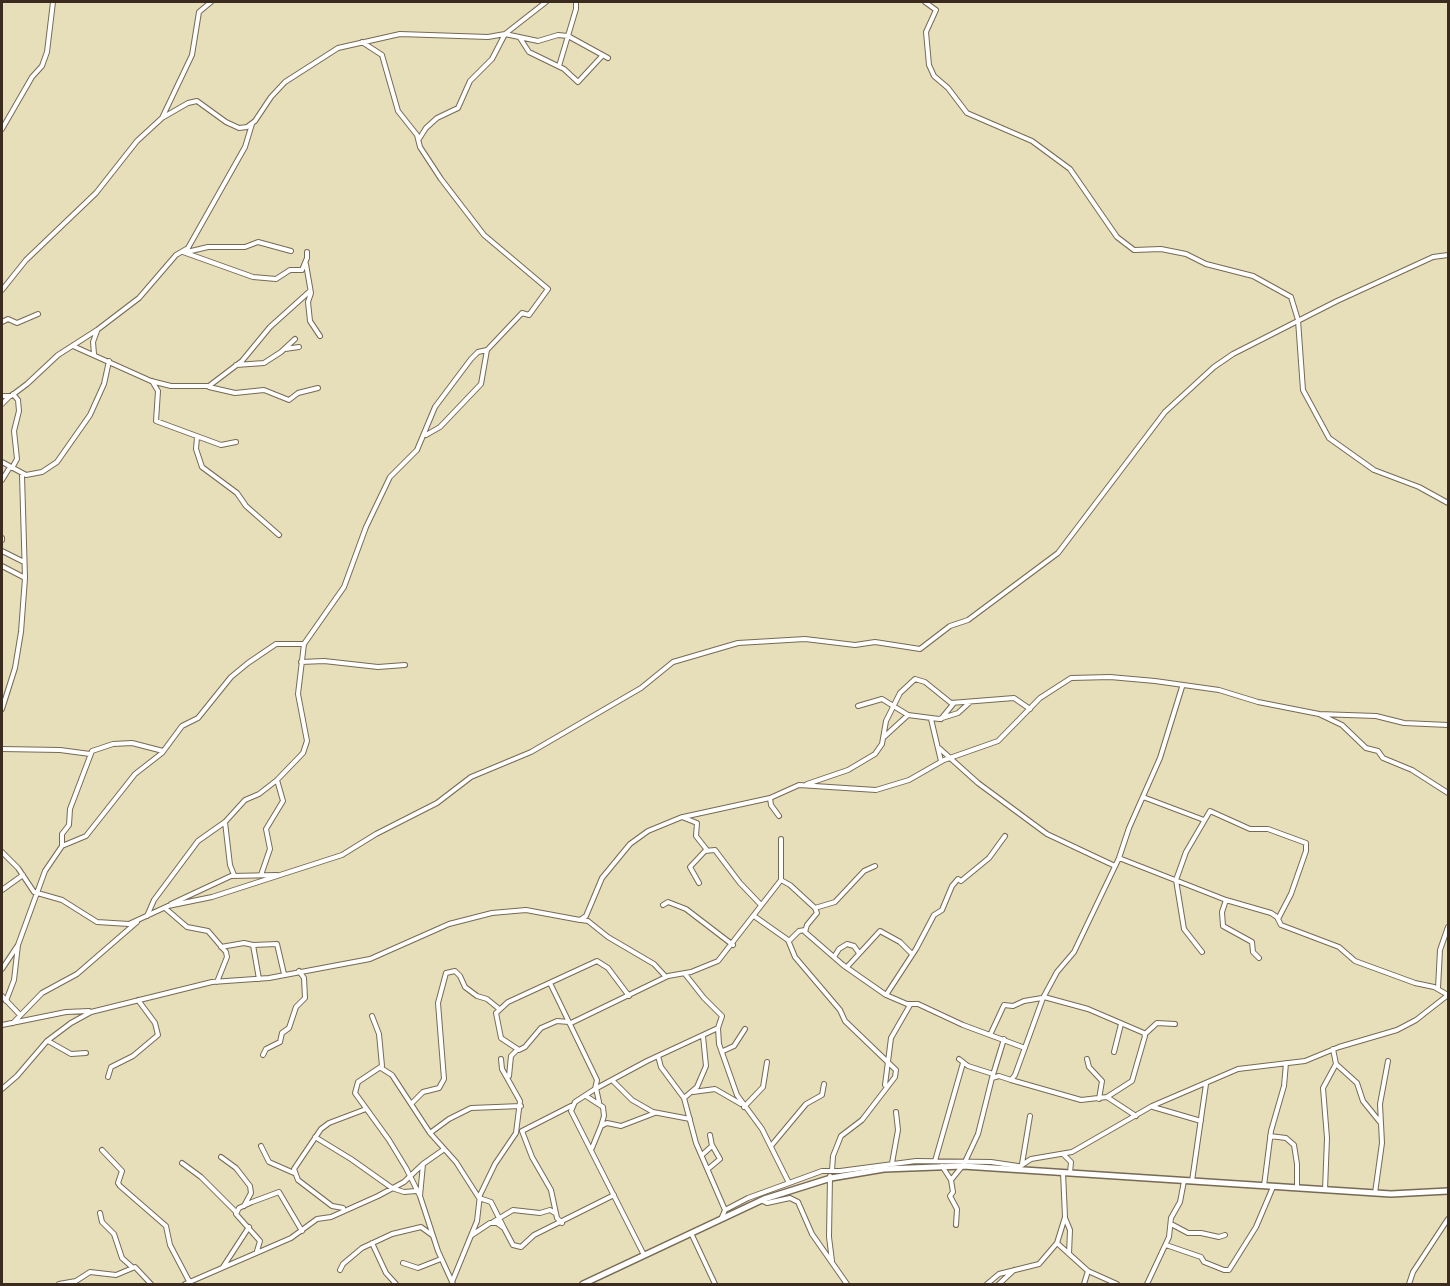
<!DOCTYPE html>
<html>
<head>
<meta charset="utf-8">
<style>
	body { margin:0 }
	#map { position:relative; width:1450px; height:1286px; overflow:hidden; background:#e7dfb9; font-family:Vollkorn,serif }
	canvas { display:block }
	.frame { position:absolute; inset:0; border:3px solid #3b2a1e; pointer-events:none }
</style>
</head>
<body>
<div id="map">
<canvas width="1450" height="1286"></canvas>
<div class="frame"></div>
</div>
<script>
const g = document.querySelector('canvas').getContext('2d');
g.lineJoin = 'round';
function poly(rows) {
  const path = new Path2D();
  for (const r of rows) {
    path.moveTo(r[0], r[1]);
    for (let i = 2; i < r.length; i += 2) path.lineTo(r[i], r[i + 1]);
  }
  return path;
}
function strokePath(path, color, width, dash) {
  g.strokeStyle = color;
  g.lineWidth = width;
  g.lineCap = dash ? 'butt' : 'round';
  g.setLineDash(dash || []);
  g.stroke(path);
}
const street = poly([
	[925,2,936,10,926,32,929,65,934,76,948,88,967,113,1032,141,1070,169,1117,237,1134,250,1161,249,1186,254,1206,264,1253,276,1291,297,1298,320,1303,390,1329,438,1374,470,1419,487,1448,503],
	[520,38,529,52,564,69,578,82,603,55],
	[559,66,576,9,576,2],
	[162,118,192,55,199,12,211,2],
	[2,129,32,77,42,66,47,52,53,2],
	[419,139,426,128,437,118,458,108,470,81,492,59,505,34,538,41,558,35,568,36,608,58],
	[183,252,253,277,276,279,290,270,302,270,307,258,307,252],
	[187,252,208,247,245,247,258,242,291,251],
	[306,264,311,293,308,302,310,321,320,336],
	[2,290,26,260,96,193,137,141,162,118,188,103,197,101,226,122,239,128,247,127,255,121,271,97,285,82,338,48,400,34,488,37,505,34,546,2],
	[2,322,8,319,17,323,38,314],
	[73,346,151,381,171,386,209,386,242,361,270,327,310,291],
	[285,349,299,347],
	[94,354,93,342,97,331],
	[236,365,264,363,281,352,295,339],
	[152,381,158,391,156,421,221,445,236,442],
	[209,387,235,393,264,390,289,400,298,393,318,388],
	[2,396,11,396,27,384,58,355,97,330,139,298,176,255,188,248,245,147,252,124],
	[2,404,10,396],
	[426,435,440,427,481,384,487,350],
	[197,437,196,449,202,467,237,493,246,506,279,535],
	[2,462,26,475,42,472,57,462,90,415,104,384,109,361],
	[12,468,17,459,14,431,19,411,18,400,13,394],
	[2,480,10,467],
	[2,538,2,540],
	[2,551,24,562],
	[2,566,25,578],
	[301,662,324,661,378,667,405,665],
	[858,706,882,699,908,715,939,719,958,713,969,703],
	[2,709,15,668,21,632,25,578,22,475],
	[1319,714,1342,725,1366,748,1378,751,1383,758,1412,770,1448,793],
	[931,719,941,761],
	[941,719,954,703],
	[884,737,908,715],
	[939,748,978,783,1047,834,1115,866],
	[2,749,60,750,90,754],
	[807,784,848,770,875,754,882,744,886,721,900,693,915,679,925,682,951,703,1014,698,1030,709],
	[1143,797,1204,820],
	[779,816,771,805,770,798,799,785,876,790,909,780,944,760,998,741,1040,698,1071,678,1110,677,1155,681,1219,690,1258,702,1319,714,1376,716,1404,723,1448,725],
	[683,817,770,798],
	[225,822,230,865,234,875],
	[62,845,62,834,69,825,70,809,92,751,113,744,132,743,163,751],
	[2,852,18,868,34,892,62,900,97,922,129,924,168,906,212,897,342,855,376,834,437,803,471,777,531,752,641,688,673,662,738,643,805,639,855,645,875,642,920,649,950,626,968,620,1058,553,1165,412,1214,367,1233,354,1337,301,1433,257,1448,255],
	[1119,858,1226,900,1271,913,1277,917,1281,925,1339,947,1355,961,1415,983,1434,987,1448,995],
	[261,875,270,849,266,829,283,801,277,780],
	[781,880,781,839],
	[699,883,690,867,705,851,715,850,740,883,761,905],
	[2,890,23,875],
	[1226,900,1222,912,1223,926,1252,942,1253,952,1259,958],
	[171,904,231,876,277,875],
	[663,905,668,902,686,909,733,945],
	[165,908,187,927,208,931,226,952,227,957,217,982],
	[815,908,817,913,807,925,805,932,843,965,886,995,907,1004,918,1004,963,1025,1025,1048],
	[147,916,154,900,198,841,225,822,245,800,259,794,277,780,303,753,307,741,298,694,304,644,344,587,366,527,390,477,417,450,435,407,471,359,478,352,487,350,522,313,529,315,548,289,484,235,441,179,420,147,417,135,398,111,382,55,362,42],
	[754,916,788,940,795,957,840,1010,845,1021,896,1070,895,1077,862,1120,841,1136,833,1156,832,1171],
	[581,920,588,921,608,937,654,964,666,977],
	[789,941,799,931,805,930],
	[253,945,277,944,284,974],
	[221,947,244,943,253,945,259,979],
	[1202,952,1184,929,1176,880,1186,852,1210,811,1250,829,1268,829,1306,843,1306,851,1291,894,1278,919],
	[834,957,839,949,847,944,854,946,859,953],
	[847,967,880,931,900,942,912,954],
	[2,969,18,945],
	[685,974,704,998,722,1016,718,1028,719,1044,737,1095,762,1129,789,1183],
	[550,983,597,1080,595,1089,575,1102,571,1111,644,1255],
	[1438,988,1440,950,1448,927],
	[886,995,916,949,934,915,942,910,952,886,958,879,961,881,989,858,1005,836],
	[2,996,20,1015],
	[6,1001,14,980,18,945,45,871,62,846,86,836,135,774,162,753,182,726,198,718,231,677,248,663,276,644,304,644],
	[372,1016,379,1034,382,1066,358,1082,355,1093,389,1140,406,1168,420,1196,438,1251,453,1284],
	[569,1022,557,1021,541,1028,525,1047,519,1050,501,1038,496,1013,508,1002,597,961,608,968,629,996],
	[13,1023,42,993,77,974,137,922],
	[571,1023,668,976,691,972,718,961,781,880,790,885,815,908,835,902,864,871,875,866],
	[2,1025,66,1012,89,1011],
	[991,1033,1004,1005,1013,1006,1024,1001,1042,998],
	[1145,1034,1157,1023,1175,1024],
	[48,1041,71,1054,86,1053],
	[723,1051,734,1046,745,1029],
	[1114,1052,1121,1024],
	[263,1055,266,1049,280,1042,282,1033,289,1028,296,1007,305,998,304,978,299,971],
	[658,1056,661,1067,684,1098,696,1143,725,1210],
	[959,1059,968,1066,993,1074],
	[1087,1059,1089,1067,1102,1081,1099,1099],
	[1336,1064,1357,1083,1363,1101,1380,1122],
	[381,1068,392,1075,430,1133,456,1162,479,1198,491,1202,504,1228],
	[509,1076,511,1056,517,1050],
	[108,1077,111,1067,133,1056,158,1035,155,1023,138,1000],
	[992,1078,1004,1039],
	[1011,1080,1081,1100,1107,1097,1132,1081,1145,1036,1144,1033,1088,1009,1044,997],
	[613,1081,632,1100,653,1112,690,1119],
	[885,1085,891,1038,910,1005],
	[596,1088,599,1102],
	[2,1089,17,1076,47,1041,71,1023,91,1012,212,982,269,978,370,959,449,924,492,913,526,910,580,920,586,916,602,878,630,844,648,831,682,817,697,823,696,836,707,850],
	[595,1089,647,1061,718,1028],
	[693,1092,715,1089,741,1104],
	[586,1096,603,1107,604,1116,601,1126],
	[1107,1097,1136,1116],
	[684,1098,697,1087,706,1066,703,1036],
	[411,1104,423,1092,439,1088,444,1079,438,1003,446,973,455,971,460,976,465,987,477,996,487,999,498,1008],
	[744,1107,763,1087,767,1062],
	[1153,1107,1201,1121],
	[522,1131,532,1157,551,1190,557,1218,562,1223],
	[522,1131,571,1106],
	[430,1133,449,1119,471,1108,521,1106],
	[1270,1136,1286,1138,1294,1145,1297,1164,1297,1188],
	[315,1137,351,1159,392,1188,404,1192,416,1191],
	[261,1146,269,1162,294,1173],
	[771,1146,806,1104,822,1095,824,1084],
	[592,1148,601,1126,607,1123,621,1126,655,1113],
	[102,1150,122,1171,118,1183,120,1186,166,1226,170,1245,190,1283],
	[702,1155,712,1146,710,1135],
	[1064,1155,1071,1162,1070,1173],
	[221,1157,236,1168,250,1186,251,1193,244,1206],
	[935,1161,963,1063],
	[182,1163,201,1177,236,1212],
	[892,1163,898,1130,896,1112],
	[1022,1164,1030,1116],
	[942,1166,951,1180,953,1192,950,1196,957,1209,956,1225],
	[708,1169,720,1159,712,1145],
	[1016,1169,1031,1159,1072,1152,1152,1106,1238,1069,1305,1061,1339,1047,1397,1030,1416,1020,1448,995],
	[830,1176,829,1237,832,1261],
	[951,1180,964,1164,978,1134,992,1078,999,1076,1011,1080,1015,1075,1043,998,1057,972,1074,952,1119,858,1129,828,1160,758,1182,687],
	[1192,1181,1206,1084],
	[1264,1186,1271,1131,1284,1086,1286,1063],
	[1325,1190,1327,1138,1323,1088,1336,1064,1333,1049],
	[1375,1193,1382,1143,1380,1104,1388,1061],
	[420,1196,423,1164,443,1150],
	[761,1200,767,1203,790,1198,798,1202,812,1234,847,1284],
	[343,1208,332,1206,298,1180,294,1169,321,1129,329,1123,366,1109],
	[100,1213,102,1222,114,1234,122,1258,132,1267],
	[722,1217,725,1210,748,1198,822,1171,840,1171,916,1161,991,1162,1018,1166],
	[1065,1218,1070,1230,1069,1254],
	[493,1222,513,1210,540,1213,550,1210,555,1213],
	[1173,1225,1188,1233,1201,1233,1219,1237,1225,1235],
	[691,1233,715,1284],
	[472,1235,490,1223,497,1223,504,1228,513,1245,521,1247,534,1235,614,1195],
	[372,1243,386,1273,396,1284],
	[1057,1243,1088,1271,1084,1284],
	[1166,1245,1201,1257,1204,1262,1224,1270,1229,1270,1256,1227,1273,1187],
	[257,1251,260,1241,236,1214,239,1208,252,1202,279,1192,302,1231],
	[403,1263,418,1268,441,1259],
	[223,1267,249,1227],
	[340,1270,343,1264,362,1248,392,1234,421,1227,432,1235],
	[1088,1271,1117,1284],
	[452,1282,477,1221,480,1195,495,1164,516,1133,520,1101,502,1069,501,1059],
	[59,1284,76,1281,90,1272,116,1275,135,1267,151,1284],
	[185,1284,291,1238,317,1219,331,1217,378,1196,404,1182,423,1164],
	[987,1284,999,1274,1039,1264,1057,1243,1065,1217,1063,1172],
	[999,1284,1014,1270],
	[1147,1284,1169,1237,1171,1218,1180,1202,1184,1181],
	[1409,1284,1413,1272,1448,1219]
]);
const secondary = poly([
	[583,1284,764,1199,831,1178,884,1169,963,1166,1391,1194,1448,1191]
]);
strokePath(street, '#776954', 6);
strokePath(secondary, '#776954', 8);
strokePath(street, '#fff', 4);
strokePath(secondary, '#fff', 5);
</script>
</body>
</html>
